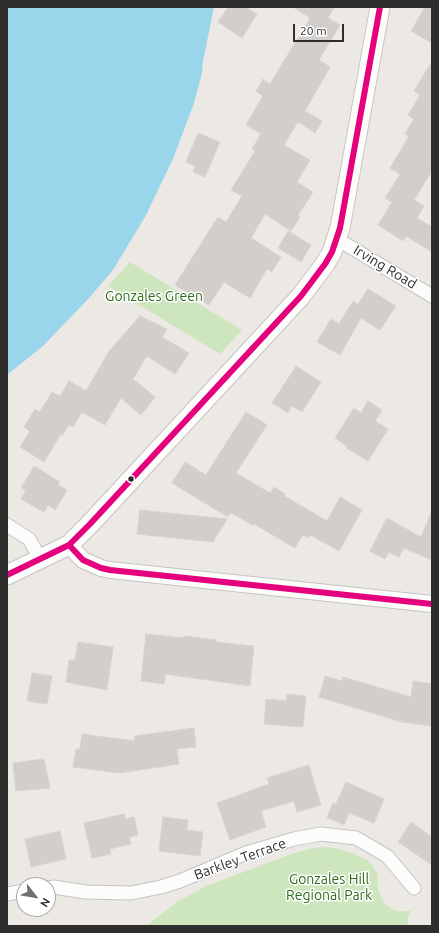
<!DOCTYPE html>
<html>
<head>
<meta charset="utf-8">
<style>
	body { margin:0 }
	#map { position:relative; width:439px; height:933px; overflow:hidden; background:#ece8e4; font-family:Ubuntu,sans-serif }
	canvas { display:block }
	.frame { position:absolute; inset:0; border:8px solid #2e2e2e; pointer-events:none }
	.north { position:absolute; left:16px; top:877px; width:40px; height:40px; box-sizing:border-box; background:#fff; border:1px solid #ababab; border-radius:50%; rotate:121deg; font-size:11px; font-weight:700; line-height:16px; text-align:center; color:#2e2e2e }
	.north::after { content:''; display:block; margin:auto; width:14px; height:18px; background:#706f6e; clip-path:polygon(50% 0,100% 100%,50% 72%,0 100%) }
	.scale { position:absolute; left:293px; top:24px; width:51px; height:18px; box-sizing:border-box; border:2px solid #2e2e2e; border-top:0; padding-left:5px; font-size:12px; line-height:14px; white-space:nowrap; color:#2e2e2e; -webkit-text-stroke:3px #fff; paint-order:stroke }
</style>
</head>
<body>
<div id="map">
<canvas width="439" height="933"></canvas>
<div class="frame"></div>
<div class="north">N</div>
<div class="scale">20 m</div>
</div>
<script>
const g = document.querySelector('canvas').getContext('2d');
g.lineJoin = 'round';
function fill(path, color) {
  g.fillStyle = color;
  g.fill(path, 'evenodd');
}
function poly(rows) {
  const path = new Path2D();
  for (const r of rows) {
    path.moveTo(r[0], r[1]);
    for (let i = 2; i < r.length; i += 2) path.lineTo(r[i], r[i + 1]);
  }
  return path;
}
function strokePath(path, color, width, dash) {
  g.strokeStyle = color;
  g.lineWidth = width;
  g.lineCap = dash ? 'butt' : 'round';
  g.setLineDash(dash || []);
  g.stroke(path);
}
function label(font, color, halo, rows, align = 'center') {
  g.font = font + ' Ubuntu,sans-serif';
  g.lineWidth = 3;
  g.setLineDash([]);
  g.textBaseline = 'middle';
  g.strokeStyle = halo;
  g.fillStyle = color;
  for (const [text, x, y, turn = 0] of rows) {
    g.save();
    g.translate(x, y);
    g.rotate((+turn || 0) * Math.PI / 180);
    g.textAlign = isNaN(turn) ? turn : align;
    if (halo) g.strokeText(text, 0, 0);
    g.fillText(text, 0, 0);
    g.restore();
  }
}
const green = poly([
	[130,262,242,330,220,354,108,286],
	[323,847,335,848,349,852,366,859,372,865,377,874,378,890,382,900,386,905,397,911,411,911,407,919,409,926,146,926,177,902,206,886,297,852,313,848]
]);
const water = poly([
	[7,7,214,7,203,61,202,73,194,103,173,159,145,217,113,270,89,298,43,346,7,375]
]);
const building = poly([
	[228,7,245,7,257,14,242,38,218,22,228,7],
	[293,7,334,7,328,18,340,25,319,60,330,67,305,111,322,121,315,133,298,122,284,145,310,160,297,182,313,192,298,215,300,217,291,231,265,214,251,238,281,257,272,272,267,269,250,298,224,282,209,305,175,285,218,217,226,222,242,196,231,190,255,151,252,149,261,134,246,125,263,96,256,91,263,79,270,84,310,18,293,7],
	[425,7,432,7,432,43,411,31,425,7],
	[432,61,432,171,414,200,424,206,417,218,432,227,432,252,406,236,403,241,378,225,392,202,385,198,400,174,390,168,409,136,405,134,414,119,408,115,420,95,414,91,432,61],
	[198,133,220,142,205,177,193,172,195,166,186,162,198,133],
	[288,231,311,245,301,262,278,248,288,231],
	[368,289,396,306,380,330,361,318,340,355,317,342,331,319,339,324,353,301,358,304,368,289],
	[140,316,167,329,162,337,189,353,175,374,147,356,133,379,155,397,141,415,121,398,105,425,82,412,73,427,69,425,63,435,61,434,44,462,20,447,30,431,24,427,35,409,40,412,52,392,60,396,69,381,86,391,109,351,140,316],
	[296,366,321,382,302,412,292,406,288,413,272,403,296,366],
	[368,401,382,410,375,421,388,429,368,461,346,448,347,446,335,438,354,408,361,413,368,401],
	[246,412,267,425,236,473,270,493,274,487,285,494,284,496,327,521,340,497,362,510,339,551,310,535,308,538,303,535,295,548,254,524,253,525,231,513,228,517,172,483,185,462,206,475,246,412],
	[34,466,60,482,58,485,67,490,55,510,48,505,44,512,21,499,26,490,21,488,34,466],
	[140,510,227,519,213,542,137,534,140,510],
	[432,511,432,560,404,548,399,557,389,552,385,559,370,551,387,518,421,537,432,511],
	[146,634,183,638,184,636,216,640,216,642,254,646,250,686,165,674,164,684,141,681,146,634],
	[78,642,113,647,107,690,66,682,69,660,75,660,78,642],
	[32,673,52,676,47,704,27,701,32,673],
	[325,676,342,681,343,677,411,697,413,681,432,684,432,726,402,722,319,697,325,676],
	[287,694,306,696,303,727,264,724,266,699,286,701,287,694],
	[194,728,196,747,177,749,179,764,120,773,73,767,76,749,80,749,82,734,135,741,134,736,194,728],
	[44,759,50,788,16,791,13,763,44,759],
	[309,765,321,805,297,812,294,801,261,811,266,827,230,840,217,803,269,784,267,778,309,765],
	[346,782,384,799,374,823,349,813,344,825,327,817,333,803,336,804,346,782],
	[124,814,125,819,134,817,138,835,129,837,131,844,110,849,111,854,92,858,84,823,124,814],
	[163,817,188,820,187,830,203,832,200,856,159,851,163,817],
	[411,822,432,837,432,865,398,842,411,822],
	[60,831,66,859,31,867,25,839,60,831]
]);
const minor = poly([
	[337,239,432,296],
	[7,525,29,539,40,558],
	[48,888,53,887,86,892,131,893,161,887,180,881,246,853,294,839,321,834,356,838,387,856,414,888],
	[7,894,24,891]
]);
const tertiary = poly([
	[69,545,83,560,101,568,110,570,432,604]
]);
const secondary = poly([
	[7,575,69,545,90,524,301,296,325,264,332,252,340,228,380,7]
]);
const bus1 = poly([
	[69,545,83,560,101,568,110,570,432,604],
	[7,575,69,545,90,524,301,296,325,264,332,252,340,228,380,7]
]);
const markers = [
	[131,479,3.5,"#2e2e2e"]
];
const streetNames = [
	["Irving Road",385,267,31],
	["Barkley Terrace",240,859,-20]
];
const parkNames = [
	["Gonzales Green",154,296],
	["Gonzales Hill",329,879],
	["Regional Park",329,895]
];
fill(green, '#cee6be');
fill(water, '#99d6ec');
fill(building, '#d1cecb');
strokePath(building, '#d7d4d0', 1);
strokePath(minor, '#c5c4c5', 15);
strokePath(tertiary, '#c5c4c5', 18);
strokePath(secondary, '#c5c4c5', 21);
strokePath(minor, '#fcfcfb', 13);
strokePath(tertiary, '#fcfcfb', 16);
strokePath(secondary, '#fcfcfb', 19);
strokePath(bus1, '#e5007d', 6);
for (const [x, y, r, color] of markers) {
  const dot = new Path2D();
  dot.arc(x, y, r, 0, 2 * Math.PI);
  g.fillStyle = color;
  g.fill(dot);
  strokePath(dot, '#fff', 1.5);
}
label('14px', '#2e2e2e', '#fff', streetNames);
label('14px', '#2c6e1b', '#fff', parkNames);
</script>
</body>
</html>
